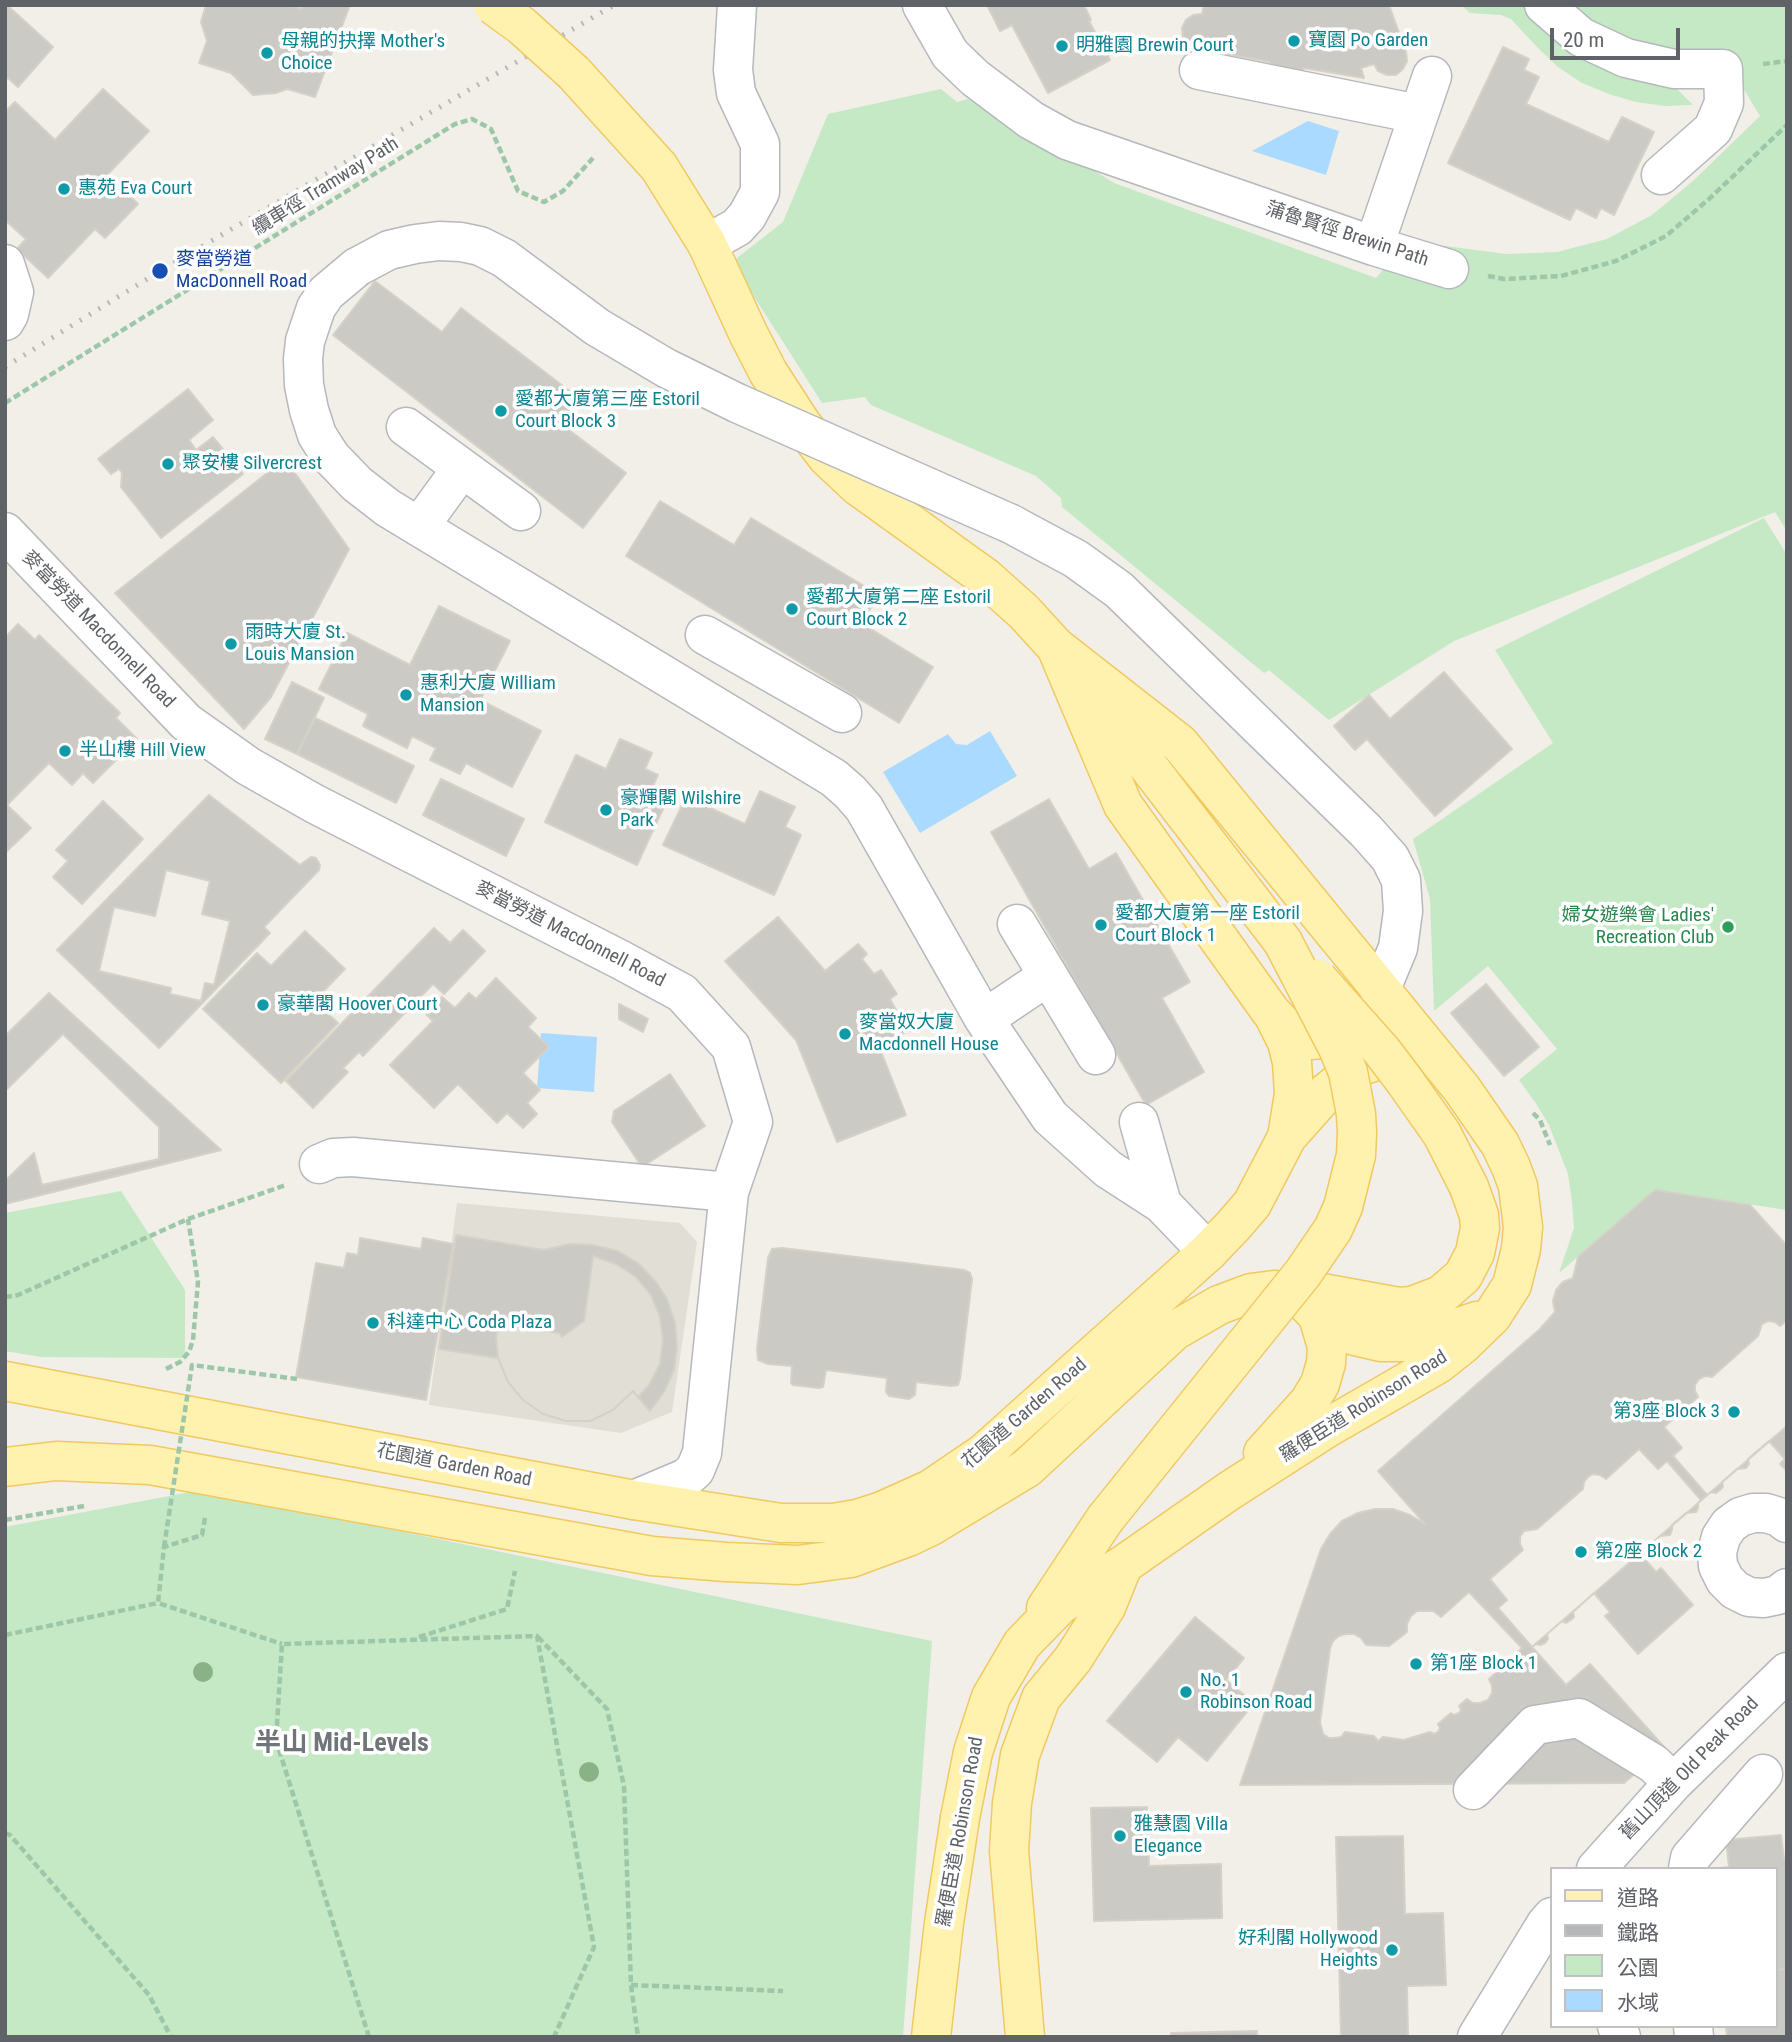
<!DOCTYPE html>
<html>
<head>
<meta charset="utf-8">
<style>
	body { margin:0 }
	#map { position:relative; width:1792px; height:2042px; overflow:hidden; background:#f1efe8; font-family:"Roboto Condensed","Noto Sans TC",sans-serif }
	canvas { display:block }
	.frame { position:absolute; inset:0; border:7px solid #5f6368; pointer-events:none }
	.legend { position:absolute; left:1550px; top:1867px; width:228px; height:161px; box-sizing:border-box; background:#fff; border:2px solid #bfc1c3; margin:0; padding:9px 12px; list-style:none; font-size:21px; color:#5f6368 }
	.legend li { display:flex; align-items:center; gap:14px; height:35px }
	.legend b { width:35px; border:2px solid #bfc1c3 }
	.scale { position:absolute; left:1550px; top:28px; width:130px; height:32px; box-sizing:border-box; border:4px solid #5f6368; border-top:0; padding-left:9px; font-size:21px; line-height:24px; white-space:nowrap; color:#5f6368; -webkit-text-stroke:5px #fff; paint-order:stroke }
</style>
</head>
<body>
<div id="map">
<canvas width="1792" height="2042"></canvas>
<div class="frame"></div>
<ul class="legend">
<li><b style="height:9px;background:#fff2af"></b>道路</li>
<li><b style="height:9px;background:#b6b7b8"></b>鐵路</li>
<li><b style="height:19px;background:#c5e8c5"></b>公園</li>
<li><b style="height:19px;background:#aadaff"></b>水域</li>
</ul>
<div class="scale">20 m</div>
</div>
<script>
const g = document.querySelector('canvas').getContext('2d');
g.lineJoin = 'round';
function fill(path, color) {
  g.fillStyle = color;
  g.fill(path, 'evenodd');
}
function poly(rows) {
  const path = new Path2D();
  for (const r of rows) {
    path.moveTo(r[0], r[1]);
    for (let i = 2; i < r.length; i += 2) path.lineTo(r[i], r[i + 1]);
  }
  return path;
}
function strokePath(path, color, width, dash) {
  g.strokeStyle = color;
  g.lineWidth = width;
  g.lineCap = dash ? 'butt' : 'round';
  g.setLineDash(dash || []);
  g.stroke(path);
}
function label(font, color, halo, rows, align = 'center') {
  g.font = font + ' "Roboto Condensed","Noto Sans TC",sans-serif';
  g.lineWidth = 7;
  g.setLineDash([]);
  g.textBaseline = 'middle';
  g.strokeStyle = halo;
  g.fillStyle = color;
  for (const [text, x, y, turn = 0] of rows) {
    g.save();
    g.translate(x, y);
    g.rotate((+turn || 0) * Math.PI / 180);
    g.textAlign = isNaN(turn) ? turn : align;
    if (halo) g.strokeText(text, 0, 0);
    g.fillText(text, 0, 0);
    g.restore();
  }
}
const education = poly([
	[457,1203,680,1223,697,1242,672,1412,621,1433,429,1405]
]);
const green = poly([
	[1461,5,1526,5,1672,84,1693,105,1665,106,1636,102,1609,94,1582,83,1558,67,1537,47,1511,19,1501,15,1470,13],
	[1567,5,1787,5,1787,531,1775,512,1454,641,1329,720,1269,670,1264,673,1062,507,1061,498,1036,476,871,405,865,397,822,403,732,262,783,222,828,114,941,89,957,102,968,99,1070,156,1114,183,1376,278,1408,241,1506,254,1557,252,1607,239,1652,215,1693,181,1760,116,1723,55,1675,55,1631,45,1590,24],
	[1764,518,1787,555,1787,1210,1655,1190,1559,1273,1574,1228,1572,1201,1568,1174,1549,1125,1535,1102,1519,1080,1557,1049,1488,966,1434,1011,1430,899,1413,839,1553,743,1495,650],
	[121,1191,185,1290,185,1358,41,1357,5,1351,5,1213],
	[201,1490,932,1641,903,2037,5,2037,5,1527]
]);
const water = poly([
	[1308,121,1339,131,1326,175,1252,151],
	[990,731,1017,776,920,833,883,772,948,734,956,744,967,745],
	[541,1033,597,1037,594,1092,537,1088]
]);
const building = poly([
	[206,5,290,5,302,9,303,5,350,5,315,97,287,89,276,93,253,95,231,73,199,63,207,41,201,22,206,5],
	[987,5,1084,5,1091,20,1089,21,1110,60,1048,93,1012,25,1000,31,987,5],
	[1204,5,1389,5,1406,52,1407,61,1403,69,1396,75,1387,75,1378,71,1374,64,1361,68,1364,78,1304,68,1300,76,1271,70,1270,62,1196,48,1188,45,1183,37,1182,28,1186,20,1193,15,1202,14,1204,5],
	[8,6,53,47,18,87,8,78,5,80,5,8,8,6],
	[1503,47,1529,59,1524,70,1539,77,1526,104,1609,142,1622,117,1654,132,1614,215,1601,208,1596,218,1576,208,1570,220,1448,163,1503,47],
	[103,89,149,131,107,175,138,204,105,238,95,229,48,278,17,249,26,239,5,220,5,112,15,102,55,140,103,89],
	[375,281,442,332,461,308,580,399,561,424,626,473,583,528,333,335,375,281],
	[188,389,213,420,189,440,196,450,213,437,243,474,161,538,121,487,122,473,119,469,111,474,98,459,188,389],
	[285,459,349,549,271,697,244,729,115,593,285,459],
	[660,501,734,545,751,518,879,595,861,623,933,667,899,723,626,556,660,501],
	[439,606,510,641,480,700,541,731,512,787,466,763,460,774,430,760,436,748,412,736,407,748,363,726,368,714,319,689,347,633,410,665,439,606],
	[18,624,35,640,39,635,120,713,116,718,137,739,93,783,83,773,72,785,49,763,7,805,31,828,5,853,5,638,18,624],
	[1444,672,1512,749,1435,816,1367,739,1355,750,1334,726,1369,695,1390,719,1444,672],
	[292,682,324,698,297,754,265,739,292,682],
	[315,718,414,766,396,803,297,754,315,718],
	[620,739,652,753,645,769,658,775,651,790,668,798,637,865,545,822,576,755,606,769,620,739],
	[441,779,524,819,506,856,423,815,441,779],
	[760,791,795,807,785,827,801,835,774,895,663,845,686,797,745,824,760,791],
	[209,795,300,865,311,857,316,858,320,865,319,870,264,927,270,933,159,1048,57,950,209,795],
	[1049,799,1089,869,1116,853,1190,982,1162,998,1204,1072,1146,1105,991,832,1049,799],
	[103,801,143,839,82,904,53,877,68,861,56,850,103,801],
	[166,870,210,881,202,914,230,921,214,985,205,983,201,1001,170,994,171,988,99,971,114,907,155,916,166,870],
	[778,917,825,971,858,944,867,954,862,959,874,974,881,970,897,994,890,999,900,1017,909,1014,915,1028,878,1044,906,1115,837,1142,796,1040,725,961,778,917],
	[434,928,450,943,463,930,485,951,444,994,433,984,363,1056,359,1052,343,1068,348,1072,313,1108,286,1081,434,928],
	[305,931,345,969,314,1001,338,1023,281,1083,203,1009,257,953,271,966,305,931],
	[496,978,536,1018,528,1027,549,1047,523,1073,540,1090,527,1103,537,1114,523,1128,507,1113,497,1123,458,1084,434,1108,390,1065,433,1021,426,1014,442,997,455,1008,469,993,476,999,496,978],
	[1486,984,1539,1047,1504,1076,1451,1013,1486,984],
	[49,993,176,1109,221,1150,5,1204,5,1036,49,993],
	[619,1004,648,1019,643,1032,619,1019,619,1004],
	[63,1034,159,1127,159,1159,42,1185,34,1153,7,1179,5,1177,5,1088,7,1089,63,1034],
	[670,1074,705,1126,642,1167,612,1122,614,1111,670,1074],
	[1655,1190,1750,1205,1787,1246,1787,1426,1532,1647,1566,1685,1590,1664,1665,1748,1624,1783,1240,1785,1321,1549,1330,1534,1342,1521,1358,1513,1375,1509,1393,1509,1410,1515,1425,1524,1378,1471,1540,1329,1555,1312,1553,1301,1556,1290,1563,1282,1573,1278,1578,1257,1655,1190],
	[456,1235,544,1250,570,1244,593,1245,618,1251,639,1264,656,1282,667,1299,675,1323,677,1347,674,1370,664,1392,650,1411,633,1391,613,1410,590,1421,566,1421,543,1414,523,1400,508,1382,498,1358,439,1349,456,1235],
	[360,1238,421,1249,423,1238,453,1244,426,1400,296,1377,316,1263,344,1268,347,1253,358,1255,360,1238],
	[782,1248,964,1270,970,1273,972,1279,960,1379,958,1385,951,1386,916,1382,915,1395,909,1399,889,1396,886,1392,887,1378,826,1370,823,1387,819,1388,793,1385,791,1383,792,1366,768,1364,758,1360,757,1349,768,1258,772,1249,782,1248],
	[593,1256,616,1264,636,1277,651,1295,660,1317,663,1340,660,1364,649,1385,638,1397,633,1391,613,1410,590,1421,566,1421,543,1414,523,1400,508,1382,498,1358,496,1337,498,1324,560,1333,562,1337,584,1321,593,1256],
	[1787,1320,1787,1471,1780,1464,1785,1459,1769,1441,1748,1459,1749,1464,1746,1468,1737,1469,1722,1482,1723,1487,1720,1490,1716,1493,1711,1492,1707,1495,1673,1456,1682,1448,1664,1427,1698,1397,1695,1391,1695,1385,1699,1379,1705,1376,1712,1377,1758,1336,1762,1324,1768,1321,1775,1322,1780,1326,1787,1320],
	[1639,1449,1658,1469,1667,1461,1701,1500,1698,1503,1698,1508,1696,1512,1686,1513,1672,1525,1672,1530,1670,1535,1660,1536,1640,1554,1656,1572,1661,1568,1693,1605,1638,1654,1605,1616,1610,1612,1594,1593,1573,1612,1574,1617,1571,1620,1566,1623,1562,1621,1547,1634,1548,1639,1545,1643,1540,1645,1536,1644,1532,1647,1498,1608,1507,1600,1490,1579,1523,1550,1520,1544,1520,1537,1524,1531,1537,1529,1583,1489,1584,1482,1588,1477,1593,1474,1600,1475,1606,1479,1639,1449],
	[1469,1592,1522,1648,1489,1679,1492,1686,1492,1693,1488,1700,1480,1703,1473,1703,1467,1699,1459,1706,1461,1710,1459,1713,1454,1715,1451,1713,1438,1724,1440,1728,1438,1732,1434,1734,1430,1732,1404,1740,1383,1737,1378,1741,1374,1736,1345,1732,1341,1737,1335,1738,1329,1738,1323,1734,1320,1722,1330,1649,1333,1641,1339,1636,1346,1634,1354,1634,1361,1638,1366,1645,1389,1646,1407,1632,1407,1624,1411,1616,1417,1611,1433,1611,1441,1617,1469,1592],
	[1195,1617,1244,1658,1226,1680,1254,1703,1207,1761,1178,1737,1157,1762,1107,1721,1195,1617],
	[1147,1807,1149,1866,1221,1864,1222,1918,1094,1921,1091,1808,1147,1807],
	[1781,1835,1784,1859,1787,1859,1787,1969,1776,1970,1776,1869,1711,1869,1729,1867,1726,1840,1781,1835],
	[1403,1836,1405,1914,1443,1913,1446,1985,1407,1986,1408,2037,1341,2037,1336,1837,1403,1836],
	[1787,1969,1787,2037,1727,2037,1726,2026,1776,2026,1776,1970,1787,1969],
	[1257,2031,1257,2037,1171,2037,1171,2033,1257,2031]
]);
const path = poly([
	[1763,64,1787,61],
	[209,263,214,273],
	[1488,276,1504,279,1561,276,1616,261,1666,236,1709,199,1787,125],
	[5,403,455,124,472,119,491,129,518,191,544,202,563,191,593,158],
	[1533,1113,1540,1120,1550,1145],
	[5,1297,18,1295,188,1219,286,1185],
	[166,1369,180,1362,189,1352,193,1340,198,1282,188,1219],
	[205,1518,202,1535,164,1547,158,1603,282,1644],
	[5,1520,84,1506],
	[5,1635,158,1603],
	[419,1637,507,1609,515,1571],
	[538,1637,607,1709,624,1786,631,1985,638,2037],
	[5,1833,10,1835,149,1995,171,2037],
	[631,1985,783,1991],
	[369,2037,276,1740,282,1644,537,1636,594,1947,554,2037]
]);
const minor = poly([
	[922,5,950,54,975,78,1031,120,1067,140,1374,246,1449,269],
	[1544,5,1581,37,1626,58,1674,69,1723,69,1724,103,1713,129,1661,175],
	[1199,70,1418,114],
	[707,244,737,227,747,216,760,192,760,144,736,93,733,70,737,5],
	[1374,246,1432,76],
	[5,264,14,292,9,314,5,321],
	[357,267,326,293,316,308,305,341,303,359,304,385,309,410,317,435,331,457,357,484,388,508,834,778,850,792,864,808,984,1019,1050,1117,1108,1169,1162,1204,1208,1252],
	[406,427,521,511],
	[1011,524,1076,559,1119,590,1366,831,1390,858,1401,880,1403,911,1398,948,1380,991],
	[419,527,462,468],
	[5,532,186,722,248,766,315,804,621,960,682,993,731,1047,753,1122,729,1192,702,1453,695,1470,686,1478,634,1500],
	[705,635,842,713],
	[1017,924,1096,1055],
	[984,1019,1048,976],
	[1139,1122,1162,1204],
	[319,1164,333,1158,353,1157,729,1192],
	[1787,1523,1779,1517,1766,1513,1753,1513,1740,1517,1729,1525,1721,1537,1717,1552,1718,1566,1725,1580,1735,1590,1749,1597,1764,1598,1778,1595,1787,1588],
	[1473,1790,1535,1725,1579,1718,1654,1764,1673,1783],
	[1596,1869,1673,1783,1787,1672],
	[1688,1869,1690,1858,1763,1774],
	[1617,2026,1621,2037],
	[1693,2026,1694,2037],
	[1477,2037,1546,1924,1552,1917]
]);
const major = poly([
	[574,73,659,167,707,244,748,333,768,372,801,423,827,457,858,486,986,578,1024,612,1056,647,1180,744,1462,1089,1500,1144,1511,1167,1518,1186,1523,1227,1521,1249,1512,1285,1492,1316,1462,1345,1438,1364,1327,1428,1229,1491,1123,1565,1060,1605,1022,1644,991,1697,973,1752,960,1818],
	[1057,649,1123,805,1271,1012,1287,1029,1300,1038,1311,1040,1324,1039,1337,1033,1357,1016],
	[1092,693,1283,942],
	[1273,1014,1287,1042,1292,1062,1294,1094,1287,1137],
	[1318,1316,1355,1336,1381,1342,1403,1342,1424,1339,1477,1321],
	[5,1381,634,1500,781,1523,833,1523,857,1519,882,1511,931,1489,984,1453,1208,1252,1233,1226,1252,1204,1287,1137,1327,1092,1358,1067,1376,1061],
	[1263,1453,1309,1402,1320,1384,1326,1363,1327,1347,1318,1316,1305,1302,1288,1290],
	[5,1467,56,1461,150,1465,652,1556,726,1562,798,1565,851,1558,908,1537,931,1526,1027,1468,1174,1331,1219,1305,1251,1293,1274,1290,1322,1293,1399,1307,1412,1306,1441,1295,1463,1276,1475,1253,1480,1228,1479,1215,1469,1187],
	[1046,1608,1105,1519],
	[1025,2037,1009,1851,1012,1803,1020,1755,1041,1698,1073,1659,1106,1607,1123,1565]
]);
const rail = poly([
	[5,367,160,271,614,5]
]);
const pathBridge = poly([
	[164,1547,192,1365,297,1379]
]);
const minorBridge = poly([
	[357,267,389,250,415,244,439,241,461,242,480,246,504,258,597,327,666,368,737,403,1011,524]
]);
const majorBridge = poly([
	[493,5,522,26,574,73],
	[1318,979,1382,1051,1404,1080,1442,1134,1469,1187],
	[1105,1519,1303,1273,1333,1229,1343,1207,1356,1155,1357,1133,1356,1114,1348,1072,1338,1048,1283,942],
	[931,2037,944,1923,960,1818]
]);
const trees = [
	[203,1672],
	[589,1772]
];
const markers = [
	[1294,41,7,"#0f9aa8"],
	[1062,46,7,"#0f9aa8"],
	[267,53,7,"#0f9aa8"],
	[64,189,7,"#0f9aa8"],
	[160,271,9,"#1a4fb4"],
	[501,411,7,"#0f9aa8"],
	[168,464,7,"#0f9aa8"],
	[792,609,7,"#0f9aa8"],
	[231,644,7,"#0f9aa8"],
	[406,695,7,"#0f9aa8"],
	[65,751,7,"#0f9aa8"],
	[606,810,7,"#0f9aa8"],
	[1101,925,7,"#0f9aa8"],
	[1728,927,7,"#2e9e5b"],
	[263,1005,7,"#0f9aa8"],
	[845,1034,7,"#0f9aa8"],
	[373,1323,7,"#0f9aa8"],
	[1734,1412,7,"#0f9aa8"],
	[1581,1552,7,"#0f9aa8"],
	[1416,1664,7,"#0f9aa8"],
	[1186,1692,7,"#0f9aa8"],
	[1120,1836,7,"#0f9aa8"],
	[1392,1950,7,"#0f9aa8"]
];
const cultureNames = [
	["寶園 Po Garden",1308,41],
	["母親的抉擇 Mother's",281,42],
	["Choice",281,64],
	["明雅園 Brewin Court",1076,46],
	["惠苑 Eva Court",78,189],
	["愛都大廈第三座 Estoril",515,400],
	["Court Block 3",515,422],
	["聚安樓 Silvercrest",182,464],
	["愛都大廈第二座 Estoril",806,598],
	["Court Block 2",806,620],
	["雨時大廈 St.",245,633],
	["Louis Mansion",245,655],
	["惠利大廈 William",420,684],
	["Mansion",420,706],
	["半山樓 Hill View",79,751],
	["豪輝閣 Wilshire",620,799],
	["Park",620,821],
	["愛都大廈第一座 Estoril",1115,914],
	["Court Block 1",1115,936],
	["豪華閣 Hoover Court",277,1005],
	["麥當奴大廈",859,1023],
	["Macdonnell House",859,1045],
	["科達中心 Coda Plaza",387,1323],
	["第3座 Block 3",1720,1412,"right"],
	["第2座 Block 2",1595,1552],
	["第1座 Block 1",1430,1664],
	["No. 1",1200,1681],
	["Robinson Road",1200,1703],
	["雅慧園 Villa",1134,1825],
	["Elegance",1134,1847],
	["好利閣 Hollywood",1378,1939,"right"],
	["Heights",1378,1961,"right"]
];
const streetNames = [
	["纜車徑 Tramway Path",326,187,-32],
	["蒲魯賢徑 Brewin Path",1347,235,18],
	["麥當勞道 Macdonnell Road",98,630,46],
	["麥當勞道 Macdonnell Road",570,935,27],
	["羅便臣道 Robinson Road",1364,1407,-32],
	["花園道 Garden Road",1025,1414,-41],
	["花園道 Garden Road",454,1466,11],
	["舊山頂道 Old Peak Road",1690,1769,-46],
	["羅便臣道 Robinson Road",961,1832,-80]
];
const transitNames = [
	["麥當勞道",176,260],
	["MacDonnell Road",176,282]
];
const leisureNames = [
	["婦女遊樂會 Ladies'",1714,916],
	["Recreation Club",1714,938]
];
const districtNames = [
	["半山 Mid-Levels",342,1744]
];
fill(education, '#e1ded6');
fill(green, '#c5e8c5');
fill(water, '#aadaff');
fill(building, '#cccac5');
strokePath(building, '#d6d1c6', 2);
strokePath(minor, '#b5b8bc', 41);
strokePath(major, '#f2c960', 41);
strokePath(path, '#9cc7a9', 4.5, [7, 3.5]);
strokePath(minor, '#fff', 38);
strokePath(major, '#fff2af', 38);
strokePath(rail, '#b6b7b8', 5, [2, 9]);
strokePath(minorBridge, '#b5b8bc', 41, []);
strokePath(majorBridge, '#f2c960', 41, []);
strokePath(pathBridge, '#9cc7a9', 4.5, [7, 3.5]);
strokePath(minorBridge, '#fff', 38);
strokePath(majorBridge, '#fff2af', 38);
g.fillStyle = '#89b387';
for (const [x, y] of trees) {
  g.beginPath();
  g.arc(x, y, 10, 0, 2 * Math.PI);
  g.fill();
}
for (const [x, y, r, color] of markers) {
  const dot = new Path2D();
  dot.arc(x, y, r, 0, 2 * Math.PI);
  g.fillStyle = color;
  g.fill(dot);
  strokePath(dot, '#fff', 2.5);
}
label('19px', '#0d838f', '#fff', cultureNames, 'left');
label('19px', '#5f6368', '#fff', streetNames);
label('19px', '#164399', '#fff', transitNames, 'left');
label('19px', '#27864d', '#fff', leisureNames, 'right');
label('bold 26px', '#70757a', '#fff', districtNames);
</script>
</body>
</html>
